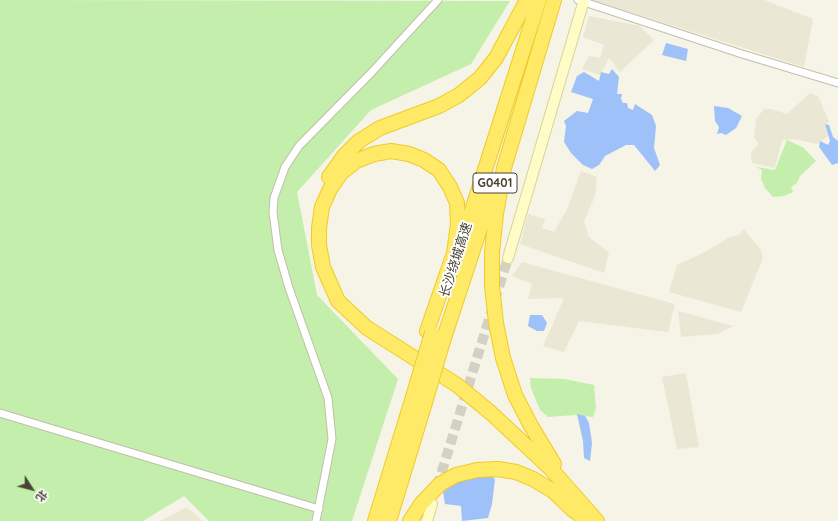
<!DOCTYPE html>
<html>
<head>
<meta charset="utf-8">
<style>
	body { margin:0 }
	#map { position:relative; width:838px; height:521px; overflow:hidden; background:#f5f4e7; font-family:Quicksand,"Noto Sans SC",sans-serif }
	canvas { display:block }
	.north { position:absolute; left:12px; top:469px; width:40px; height:40px; -webkit-text-stroke:3px #fff; paint-order:stroke; rotate:126deg; font-size:11px; font-weight:700; line-height:16px; text-align:center; color:#494535 }
	.north::after { content:''; display:block; margin:auto; width:14px; height:18px; background:#494535; clip-path:polygon(50% 0,100% 100%,50% 72%,0 100%) }
</style>
</head>
<body>
<div id="map">
<canvas width="838" height="521"></canvas>
<div class="north">北</div>
</div>
<script>
const g = document.querySelector('canvas').getContext('2d');
g.lineJoin = 'round';
function fill(path, color) {
  g.fillStyle = color;
  g.fill(path, 'evenodd');
}
function poly(rows) {
  const path = new Path2D();
  for (const r of rows) {
    path.moveTo(r[0], r[1]);
    for (let i = 2; i < r.length; i += 2) path.lineTo(r[i], r[i + 1]);
  }
  return path;
}
function strokePath(path, color, width, dash) {
  g.strokeStyle = color;
  g.lineWidth = width;
  g.lineCap = dash ? 'butt' : 'round';
  g.setLineDash(dash || []);
  g.stroke(path);
}
function label(font, color, halo, rows, align = 'center') {
  g.font = font + ' Quicksand,"Noto Sans SC",sans-serif';
  g.lineWidth = 4;
  g.setLineDash([]);
  g.textBaseline = 'middle';
  g.strokeStyle = halo;
  g.fillStyle = color;
  for (const [text, x, y, turn = 0] of rows) {
    g.save();
    g.translate(x, y);
    g.rotate((+turn || 0) * Math.PI / 180);
    g.textAlign = isNaN(turn) ? turn : align;
    if (halo) g.strokeText(text, 0, 0);
    g.fillText(text, 0, 0);
    g.restore();
  }
}
const residential = poly([
	[592,0,764,0,813,19,804,67],
	[589,16,640,26,654,40,620,72,609,58,600,75,582,69,589,56,600,58,604,45,583,37],
	[810,93,818,96,826,114,829,122,825,124,828,136,817,144,794,139,782,140,775,168,752,163,751,152,759,144,754,137,756,119,764,109,771,109,787,114],
	[581,171,597,177,595,196,584,221,589,237,609,253,604,273,520,244,528,214,545,219,542,228,554,232,567,209],
	[744,229,761,250,763,258,741,312,669,292,677,265,707,251,728,238,739,235],
	[522,262,675,304,668,332,579,321,564,352,543,346,564,298,528,299,532,284,512,276],
	[678,311,733,326,718,334,681,337],
	[686,373,699,447,677,449,662,377],
	[187,507,203,521,160,521]
]);
const green = poly([
	[0,0,510,1,471,64,371,110,297,192,317,295,398,379,352,521,209,521,184,496,143,521,0,521],
	[787,140,804,148,816,161,800,176,797,183,791,187,793,192,784,196,773,197,765,188,761,179,762,170,756,167,775,170],
	[530,378,564,379,594,385,596,408,593,417,575,415,548,417,540,410,531,388]
]);
const water = poly([
	[666,43,688,49,686,61,662,55],
	[612,69,619,77,617,94,622,94,621,99,623,103,627,103,628,108,633,110,635,104,652,115,656,126,654,148,660,165,655,171,634,145,626,145,605,156,599,165,592,169,583,165,571,153,564,142,566,126,564,121,577,111,588,113,593,99,571,92,577,76,584,72,599,81,601,72,609,74],
	[714,106,728,108,742,116,736,128,726,135,721,133,717,134,719,127,715,121],
	[825,124,829,125,833,137,838,141,838,163,832,165,819,147,820,141,828,145,830,141],
	[530,315,542,315,547,323,544,331,537,331,528,326],
	[577,414,585,416,589,423,592,443,590,461,584,458,583,441],
	[490,475,495,479,492,504,488,518,462,521,461,506,445,504,443,492,455,483,476,476]
]);
const secondaryTunnel = poly([
	[437,487,508,258]
]);
const street = poly([
	[578,0,742,54,838,83],
	[0,413,319,509],
	[316,521,332,439,328,398,289,288,278,250,273,212,274,198,285,167,299,146,371,73,438,0]
]);
const secondary = poly([
	[508,258,584,0],
	[427,521,432,504]
]);
const highway = poly([
	[329,177,344,156,359,141,380,128,439,106,459,95,480,78,496,58,527,0],
	[462,242,539,0],
	[427,331,454,253,458,224,457,203,450,187,439,170,424,160,409,154,391,151,374,154,356,161,341,173,330,189,322,207,319,228,319,245,323,267,338,301,367,328,457,385,491,413,551,469,597,521],
	[443,341,493,189],
	[554,464,531,426,515,395,503,358,496,323,492,286,492,252,496,214,504,168,554,0],
	[569,501,584,521],
	[375,521,412,400],
	[389,521,424,406],
	[410,521,421,504,440,484,456,475,477,470,498,469,516,472,533,479,553,491,574,511]
]);
const highwayBridge = poly([
	[412,400,432,333],
	[424,406,443,341]
]);
const shields = [
	[495,183,44]
];
const shieldNames = [
	["G0401",495,183]
];
const streetNames = [
	["长沙绕城高速",456,260,-72]
];
fill(residential, '#eae7d4');
fill(green, '#c3eeac');
fill(water, '#9dc1f8');
strokePath(secondaryTunnel, '#d3d1c3', 10, [10, 5]);
strokePath(street, '#c2bea8', 9);
strokePath(secondary, '#d9d592', 12);
strokePath(highway, '#eecb28', 16);
strokePath(street, '#fff', 7);
strokePath(secondary, '#fffcc7', 10);
strokePath(highway, '#ffea68', 14);
strokePath(highwayBridge, '#eecb28', 16, []);
strokePath(highwayBridge, '#ffea68', 14);
for (const [x, y, w] of shields) {
  const box = new Path2D();
  box.roundRect(x - w / 2, y - 10, w, 20, 3);
  g.fillStyle = '#fff';
  g.fill(box);
  strokePath(box, '#494535', 1);
}
label('bold 12px', '#494535', null, shieldNames);
label('13px', '#494535', '#fff', streetNames);
</script>
</body>
</html>
